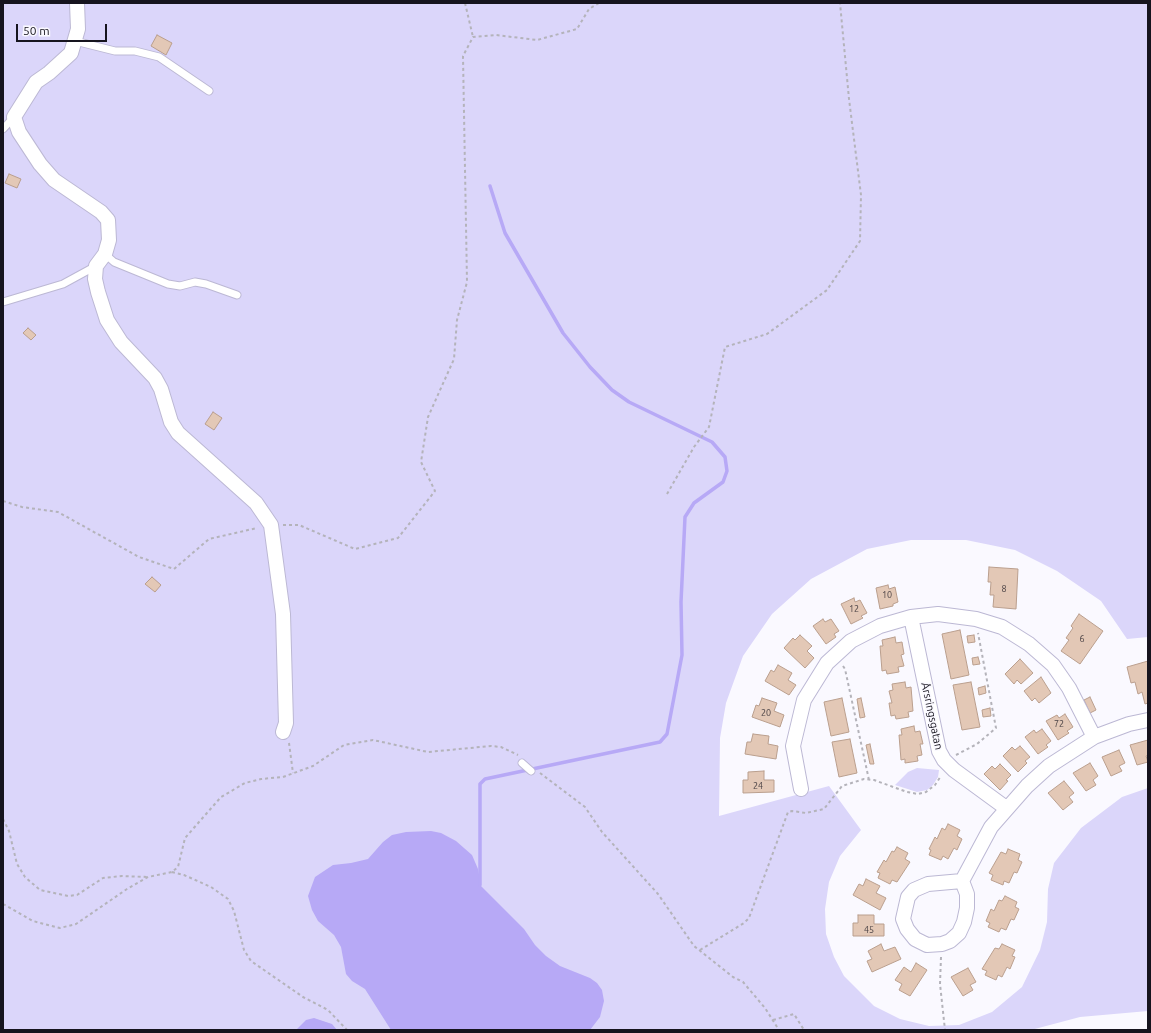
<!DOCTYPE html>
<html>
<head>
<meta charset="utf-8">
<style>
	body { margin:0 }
	#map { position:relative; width:1151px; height:1033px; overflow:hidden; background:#faf9ff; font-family:Ubuntu,sans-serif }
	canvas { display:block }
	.frame { position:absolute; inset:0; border:4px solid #16141e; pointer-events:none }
	.scale { position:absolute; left:16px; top:24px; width:91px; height:18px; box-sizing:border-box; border:2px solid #16141e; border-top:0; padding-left:5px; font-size:12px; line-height:14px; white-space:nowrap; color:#16141e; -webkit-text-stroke:3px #faf9ff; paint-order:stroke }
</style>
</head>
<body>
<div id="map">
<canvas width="1151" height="1033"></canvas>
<div class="frame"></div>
<div class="scale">50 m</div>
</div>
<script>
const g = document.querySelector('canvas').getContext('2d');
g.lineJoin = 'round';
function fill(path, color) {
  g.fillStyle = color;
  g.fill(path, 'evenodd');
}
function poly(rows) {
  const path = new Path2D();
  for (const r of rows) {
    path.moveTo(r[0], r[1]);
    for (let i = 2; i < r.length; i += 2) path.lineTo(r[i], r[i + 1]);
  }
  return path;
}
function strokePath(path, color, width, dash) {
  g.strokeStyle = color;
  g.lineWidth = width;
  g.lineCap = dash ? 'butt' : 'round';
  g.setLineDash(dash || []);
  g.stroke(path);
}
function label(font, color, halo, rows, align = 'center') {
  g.font = font + ' Ubuntu,sans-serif';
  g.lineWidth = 3;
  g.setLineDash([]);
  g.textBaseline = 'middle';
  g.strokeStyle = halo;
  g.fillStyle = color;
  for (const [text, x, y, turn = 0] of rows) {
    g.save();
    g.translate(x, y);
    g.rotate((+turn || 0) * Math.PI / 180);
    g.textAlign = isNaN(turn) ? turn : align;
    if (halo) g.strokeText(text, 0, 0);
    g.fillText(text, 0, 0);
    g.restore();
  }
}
const green = poly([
	[3,3,1148,3,1148,637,1127,639,1101,601,1057,571,1015,550,966,540,911,540,867,549,811,579,772,614,743,656,726,703,720,738,719,816,829,786,861,830,840,856,829,882,825,909,826,934,834,957,844,976,874,1006,900,1019,929,1026,959,1025,992,1012,1022,987,1040,950,1047,922,1048,889,1054,863,1081,828,1122,797,1148,788,1148,1011,1080,1017,1031,1030,3,1030],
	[917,768,939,770,938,777,933,785,927,790,917,792,895,785,908,772]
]);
const water = poly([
	[431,831,441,833,456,841,472,855,478,869,481,886,524,929,535,945,546,956,560,966,590,978,597,983,602,990,604,1001,600,1017,590,1030,391,1030,365,989,352,981,346,974,341,947,334,935,318,921,312,910,308,896,315,877,333,865,351,863,368,859,383,842,392,835,406,832],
	[314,1018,332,1024,337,1030,296,1030,306,1020]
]);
const stream = poly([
	[480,885,480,784,485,779,660,742,667,734,682,655,681,602,685,517,694,503,723,482,727,471,725,457,712,442,629,402,612,390,590,367,563,333,505,233,490,186]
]);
const building = poly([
	[157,35,172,43,166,55,151,46,157,35],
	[9,174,21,179,17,188,5,183,9,174],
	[28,328,36,335,31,340,23,333,28,328],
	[213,412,222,418,214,430,205,424,213,412],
	[989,567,1018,569,1016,609,993,607,994,595,990,595,991,582,988,582,989,567],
	[152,577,161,585,155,592,145,584,152,577],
	[888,585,889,589,895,587,898,602,893,604,893,606,880,609,876,588,888,585],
	[854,598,855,602,860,600,867,613,861,616,863,618,851,624,841,604,854,598],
	[1079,614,1103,631,1080,664,1061,651,1069,640,1066,638,1073,628,1071,626,1079,614],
	[823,619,825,622,831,619,839,631,834,634,836,637,826,644,813,626,823,619],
	[960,630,969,675,951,679,942,634,960,630],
	[800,635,812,646,807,651,814,658,805,668,784,648,793,638,795,640,800,635],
	[974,635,975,642,968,643,967,636,974,635],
	[895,637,896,643,902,642,904,654,901,655,904,666,898,667,899,672,887,674,886,670,882,671,880,646,883,646,882,640,895,637],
	[978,657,980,664,973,665,972,658,978,657],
	[1020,659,1033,673,1021,684,1017,680,1014,684,1005,674,1020,659],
	[1148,661,1148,703,1145,704,1142,692,1138,694,1135,682,1131,683,1127,667,1148,661],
	[778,665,792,673,788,680,796,685,789,695,765,681,771,670,774,672,778,665],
	[1041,677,1051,693,1039,703,1035,698,1032,701,1024,691,1041,677],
	[905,682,906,688,911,687,913,711,908,712,909,717,896,719,895,715,891,716,889,703,892,703,889,691,893,690,892,684,905,682],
	[971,682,980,727,962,730,953,685,971,682],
	[985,686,986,693,979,695,978,688,985,686],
	[1090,697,1096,710,1090,713,1084,700,1090,697],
	[762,698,777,703,774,711,784,715,780,727,752,717,756,705,759,706,762,698],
	[842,698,849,732,831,736,824,702,842,698],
	[861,698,865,717,860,718,857,699,861,698],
	[990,708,991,716,983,717,982,710,990,708],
	[1065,714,1073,727,1067,731,1069,733,1058,740,1046,721,1057,715,1059,718,1065,714],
	[914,726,915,732,920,731,923,744,920,744,922,755,917,756,918,761,905,763,905,759,901,760,899,735,902,735,901,729,914,726],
	[1042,729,1051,741,1046,745,1048,747,1038,754,1025,737,1034,730,1036,733,1042,729],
	[753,734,769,736,768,744,778,746,776,759,745,754,747,742,751,742,753,734],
	[850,739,857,773,839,777,832,742,850,739],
	[1148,740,1148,755,1146,756,1148,762,1137,765,1130,745,1148,740],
	[870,744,874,764,870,764,866,745,870,744],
	[1020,746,1030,757,1025,761,1027,763,1018,772,1003,756,1012,747,1015,750,1020,746],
	[1119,750,1125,763,1119,766,1122,771,1111,776,1102,757,1119,750],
	[1090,763,1098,776,1093,780,1096,785,1086,791,1073,773,1090,763],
	[1000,764,1011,775,1006,780,1008,781,1000,790,984,774,992,766,995,769,1000,764],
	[764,771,764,780,774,780,774,792,743,793,743,780,748,780,748,772,764,771],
	[1064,781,1074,793,1069,797,1073,802,1063,810,1048,793,1064,781],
	[948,824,960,830,957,836,962,839,957,850,954,848,948,859,943,856,941,860,929,855,931,850,929,849,935,837,937,839,942,828,945,830,948,824],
	[897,847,908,853,905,859,910,862,897,882,892,880,890,884,878,878,880,873,877,872,884,860,886,862,892,851,894,852,897,847],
	[1008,849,1020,854,1018,860,1022,862,1017,873,1014,872,1009,883,1004,881,1003,885,991,880,993,875,989,873,1001,852,1006,854,1008,849],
	[866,879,880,886,876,893,886,898,880,910,853,895,859,884,863,886,866,879],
	[1005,896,1017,902,1015,907,1019,909,1014,920,1011,919,1006,930,1001,928,999,932,988,927,990,923,986,921,991,909,994,911,999,900,1002,901,1005,896],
	[858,915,874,915,874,924,884,924,884,936,853,936,853,923,858,923,858,915],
	[881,944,884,951,895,947,901,959,872,972,867,961,872,959,868,951,881,944],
	[1002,944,1015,950,1012,956,1015,957,1010,969,1007,967,1002,977,998,975,996,980,985,975,987,971,982,969,995,948,999,949,1002,944],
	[916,963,927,970,910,996,899,990,902,984,895,980,904,967,911,972,916,963],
	[968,968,976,982,970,985,973,990,963,996,951,977,968,968]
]);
const path = poly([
	[465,3,473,37],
	[667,494,694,447,709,427,725,347,767,334,827,290,860,241,861,195,849,99,840,3],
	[3,501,22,507,58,512,139,557,174,569,209,539,257,528],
	[283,525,299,525,355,549,398,538,435,491,421,462,428,417,454,359,457,320,467,282,463,56,473,37,496,35,537,40,577,29,589,9,599,3],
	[843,666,845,669,869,780],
	[289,743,293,773],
	[956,755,977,744,996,728,978,633],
	[540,773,585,807,602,832,658,894,694,946,733,977,743,982,765,1008,779,1030],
	[3,819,9,831,17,864,25,877,40,890,68,896,77,895,103,878,122,876,147,877],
	[172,872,184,875,211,887,228,899,234,911,244,950,251,961,303,997,328,1010,347,1030],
	[3,904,33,921,48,925,60,928,76,924,127,889,148,877,172,872,178,867,185,838,221,797,245,783,261,779,283,777,313,766,344,745,373,740,428,752,491,746,501,747,518,755],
	[700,950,744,923,749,918,788,812,792,811,806,813,824,809,842,786,864,779,874,780,907,792,918,794,926,792,935,785,941,776],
	[941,957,940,984,945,1030],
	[773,1020,794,1014,804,1030]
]);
const service = poly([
	[75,41,115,51,135,51,159,57,209,91],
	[3,129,14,117],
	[105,254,114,262,168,284,180,286,195,282,206,284,237,295],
	[3,302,63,284,96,266],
	[522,763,531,771]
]);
const minor = poly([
	[77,3,78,29,71,53,49,73,36,82,14,117,19,132,40,164,54,180,101,212,108,220,109,240,105,254,96,266,95,279,98,292,107,320,121,342,155,378,161,389,171,422,178,433,256,503,271,525,283,614,286,723,283,732],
	[911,617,939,751,944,760,954,770,1006,808],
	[801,789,793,746,804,700,827,663,851,641,880,626,911,617,938,614,976,619,1002,627,1029,644,1053,665,1069,688,1094,737],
	[962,881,928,884,914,890,908,897,903,919,907,929,915,939,927,945,942,944,950,941,959,933,964,922,967,908,967,894,962,881,991,827,1027,786,1049,766,1094,737,1129,724,1148,720]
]);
const numberNames = [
	["8",1004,589],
	["10",887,595],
	["12",854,609],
	["6",1082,639],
	["20",766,713],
	["72",1059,724],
	["24",758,786],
	["45",869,930]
];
const streetNames = [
	["Årsringsgatan",932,716,78]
];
fill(green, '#dbd6fa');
fill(water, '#b7a9f6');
strokePath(stream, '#b7a9f6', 3.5);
fill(building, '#e3c8b6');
strokePath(building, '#ba9f8e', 1);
strokePath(service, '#bcb8d4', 9);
strokePath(minor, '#bcb8d4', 16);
strokePath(path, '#b4b3ba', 2, [3, 3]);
strokePath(service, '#fff', 7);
strokePath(minor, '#fff', 14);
label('9px', '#494144', null, numberNames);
label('11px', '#16141e', '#faf9ff', streetNames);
</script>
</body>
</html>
